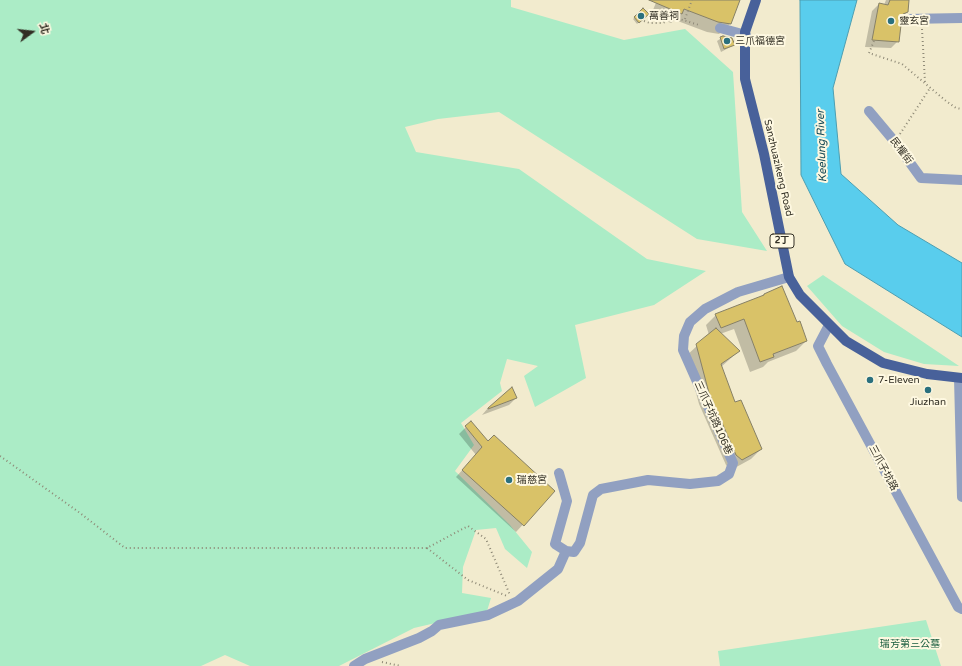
<!DOCTYPE html>
<html>
<head>
<meta charset="utf-8">
<style>
	body { margin:0 }
	#map { position:relative; width:962px; height:666px; overflow:hidden; background:#f2ebce; font-family:"Varela Round","Noto Sans TC",sans-serif }
	canvas { display:block }
	.north { position:absolute; left:12px; top:12px; width:40px; height:40px; -webkit-text-stroke:3px #fef8e1; paint-order:stroke; rotate:75deg; font-size:11px; font-weight:700; line-height:16px; text-align:center; color:#322f24 }
	.north::after { content:''; display:block; margin:auto; width:14px; height:18px; background:#322f24; clip-path:polygon(50% 0,100% 100%,50% 72%,0 100%) }
</style>
</head>
<body>
<div id="map">
<canvas width="962" height="666"></canvas>
<div class="north">北</div>
</div>
<script>
const g = document.querySelector('canvas').getContext('2d');
g.lineJoin = 'round';
function fill(path, color) {
  g.fillStyle = color;
  g.fill(path, 'evenodd');
}
function poly(rows) {
  const path = new Path2D();
  for (const r of rows) {
    path.moveTo(r[0], r[1]);
    for (let i = 2; i < r.length; i += 2) path.lineTo(r[i], r[i + 1]);
  }
  return path;
}
function strokePath(path, color, width, dash) {
  g.strokeStyle = color;
  g.lineWidth = width;
  g.lineCap = dash ? 'butt' : 'round';
  g.setLineDash(dash || []);
  g.stroke(path);
}
function label(font, color, halo, rows, align = 'center') {
  g.font = font + ' "Varela Round","Noto Sans TC",sans-serif';
  g.lineWidth = 4;
  g.setLineDash([]);
  g.textBaseline = 'middle';
  g.strokeStyle = halo;
  g.fillStyle = color;
  for (const [text, x, y, turn = 0] of rows) {
    g.save();
    g.translate(x, y);
    g.rotate((+turn || 0) * Math.PI / 180);
    g.textAlign = isNaN(turn) ? turn : align;
    if (halo) g.strokeText(text, 0, 0);
    g.fillText(text, 0, 0);
    g.restore();
  }
}
const green = poly([
	[0,0,511,0,511,7,624,40,685,29,733,72,742,212,767,251,697,239,499,112,438,119,405,127,416,152,519,169,647,259,706,271,654,305,575,325,586,378,535,407,524,376,538,366,507,359,500,383,502,391,461,423,474,445,455,471,510,525,532,552,527,568,505,549,496,528,476,530,463,567,462,593,491,598,487,611,414,628,339,666,250,666,225,655,201,666,0,666],
	[823,275,959,366,924,364,884,352,842,326,807,286],
	[926,620,941,666,720,666,718,651]
]);
const water = poly([
	[800,0,857,0,833,88,841,174,898,225,962,263,962,337,845,264,801,175,800,0]
]);
const shadow = poly([
	[657,0,738,0,730,24,719,34,707,32,675,20,671,23,651,15],
	[886,0,908,0,907,12,900,19,903,24,900,27,898,41,891,48,865,47,872,11,879,4,884,5],
	[643,10,648,14,637,24,633,19],
	[723,37,734,45,721,52,717,41],
	[764,294,796,324,806,341,796,351,768,362,763,367,750,372,734,329,720,334,739,351,721,367,735,404,761,449,751,459,731,470,726,465,699,404,686,356,709,335,706,325,716,315,761,297],
	[516,398,509,405,482,415,488,408],
	[466,427,554,491,516,532,456,477,476,455,459,434]
]);
const building = poly([
	[649,0,740,0,731,24,718,22,684,9,682,14,649,0],
	[890,0,909,0,908,12,903,14,901,19,904,25,901,25,899,42,872,40,879,3,888,5,890,0],
	[643,8,649,14,639,23,634,17,643,8],
	[723,36,732,38,735,45,724,49,720,37,723,36],
	[782,286,797,322,800,321,807,341,773,354,774,357,760,362,744,319,721,328,715,314,764,295,764,294,782,286],
	[716,328,740,351,721,364,735,402,741,400,762,449,742,460,736,455,709,393,696,344,716,328],
	[512,387,517,398,488,409,488,408,512,387],
	[471,421,488,441,494,435,555,491,524,526,462,470,482,447,465,426,471,421]
]);
const path = poly([
	[685,19,692,0],
	[644,21,650,23,663,23,673,17,699,25],
	[922,29,925,82],
	[874,41,869,53,902,64,946,101,956,108,962,109],
	[900,134,930,88],
	[0,456,80,513,125,548,427,548,468,526,486,539,510,595],
	[427,548,468,580,507,596],
	[382,662,401,666]
]);
const minor = poly([
	[907,19,962,18],
	[720,28,746,35],
	[869,111,895,142,921,178,962,180],
	[829,325,818,346,827,364,958,607,962,609],
	[959,378,962,497],
	[559,473,567,501,555,544,566,551,574,552,580,543,593,495,601,489,648,480,690,484,718,481,729,474,733,463,683,350,684,336,690,322,705,309,738,292,789,277],
	[354,666,365,659,419,638,432,631,439,625,488,615,518,601,558,569,566,551]
]);
const major = poly([
	[756,0,745,32,745,79,764,154,789,277,800,295,846,341,883,363,927,374,962,378]
]);
const markers = [
	[641,16,4,"#2a707e"],
	[891,21,4,"#2a707e"],
	[727,41,4,"#2a707e"],
	[870,380,4,"#2a707e"],
	[928,390,4,"#2a707e"],
	[509,480,4,"#2a707e"]
];
const shields = [
	[782,241,24]
];
const shieldNames = [
	["2丁",782,241]
];
const poiNames = [
	["萬善祠",649,16],
	["靈玄宮",899,21],
	["三爪福德宮",735,41],
	["7-Eleven",878,380],
	["Jiuzhan",928,402,"center"],
	["瑞慈宮",517,480]
];
const streetNames = [
	["民權街",901,151,53],
	["Sanzhuazikeng Road",778,168,77],
	["三爪子坑路106巷",713,418,66],
	["三爪子坑路",883,468,62]
];
const parkNames = [
	["瑞芳第三公墓",910,644]
];
const waterNames = [
	["Keelung River",822,146,-92]
];
fill(green, '#abecc6');
fill(water, '#59cded');
strokePath(water, '#4d9eb1', 1);
fill(shadow, '#0003');
fill(building, '#d9c268');
strokePath(building, '#868066', 1);
strokePath(path, '#8e8976', 2, [1, 3]);
strokePath(minor, '#91a0c1', 10);
strokePath(major, '#48619a', 10);
for (const [x, y, r, color] of markers) {
  const dot = new Path2D();
  dot.arc(x, y, r, 0, 2 * Math.PI);
  g.fillStyle = color;
  g.fill(dot);
  strokePath(dot, '#fef8e1', 1.5);
}
for (const [x, y, w] of shields) {
  const box = new Path2D();
  box.roundRect(x - w / 2, y - 7, w, 14, 3);
  g.fillStyle = '#fef8e1';
  g.fill(box);
  strokePath(box, '#322f24', 1);
}
label('bold 9px', '#322f24', null, shieldNames);
label('10px', '#322f24', '#fef8e1', poiNames, 'left');
label('10px', '#322f24', '#fef8e1', streetNames);
label('10px', '#165b3c', '#fef8e1', parkNames);
label('italic 11px', '#164956', '#fef8e1', waterNames);
</script>
</body>
</html>
